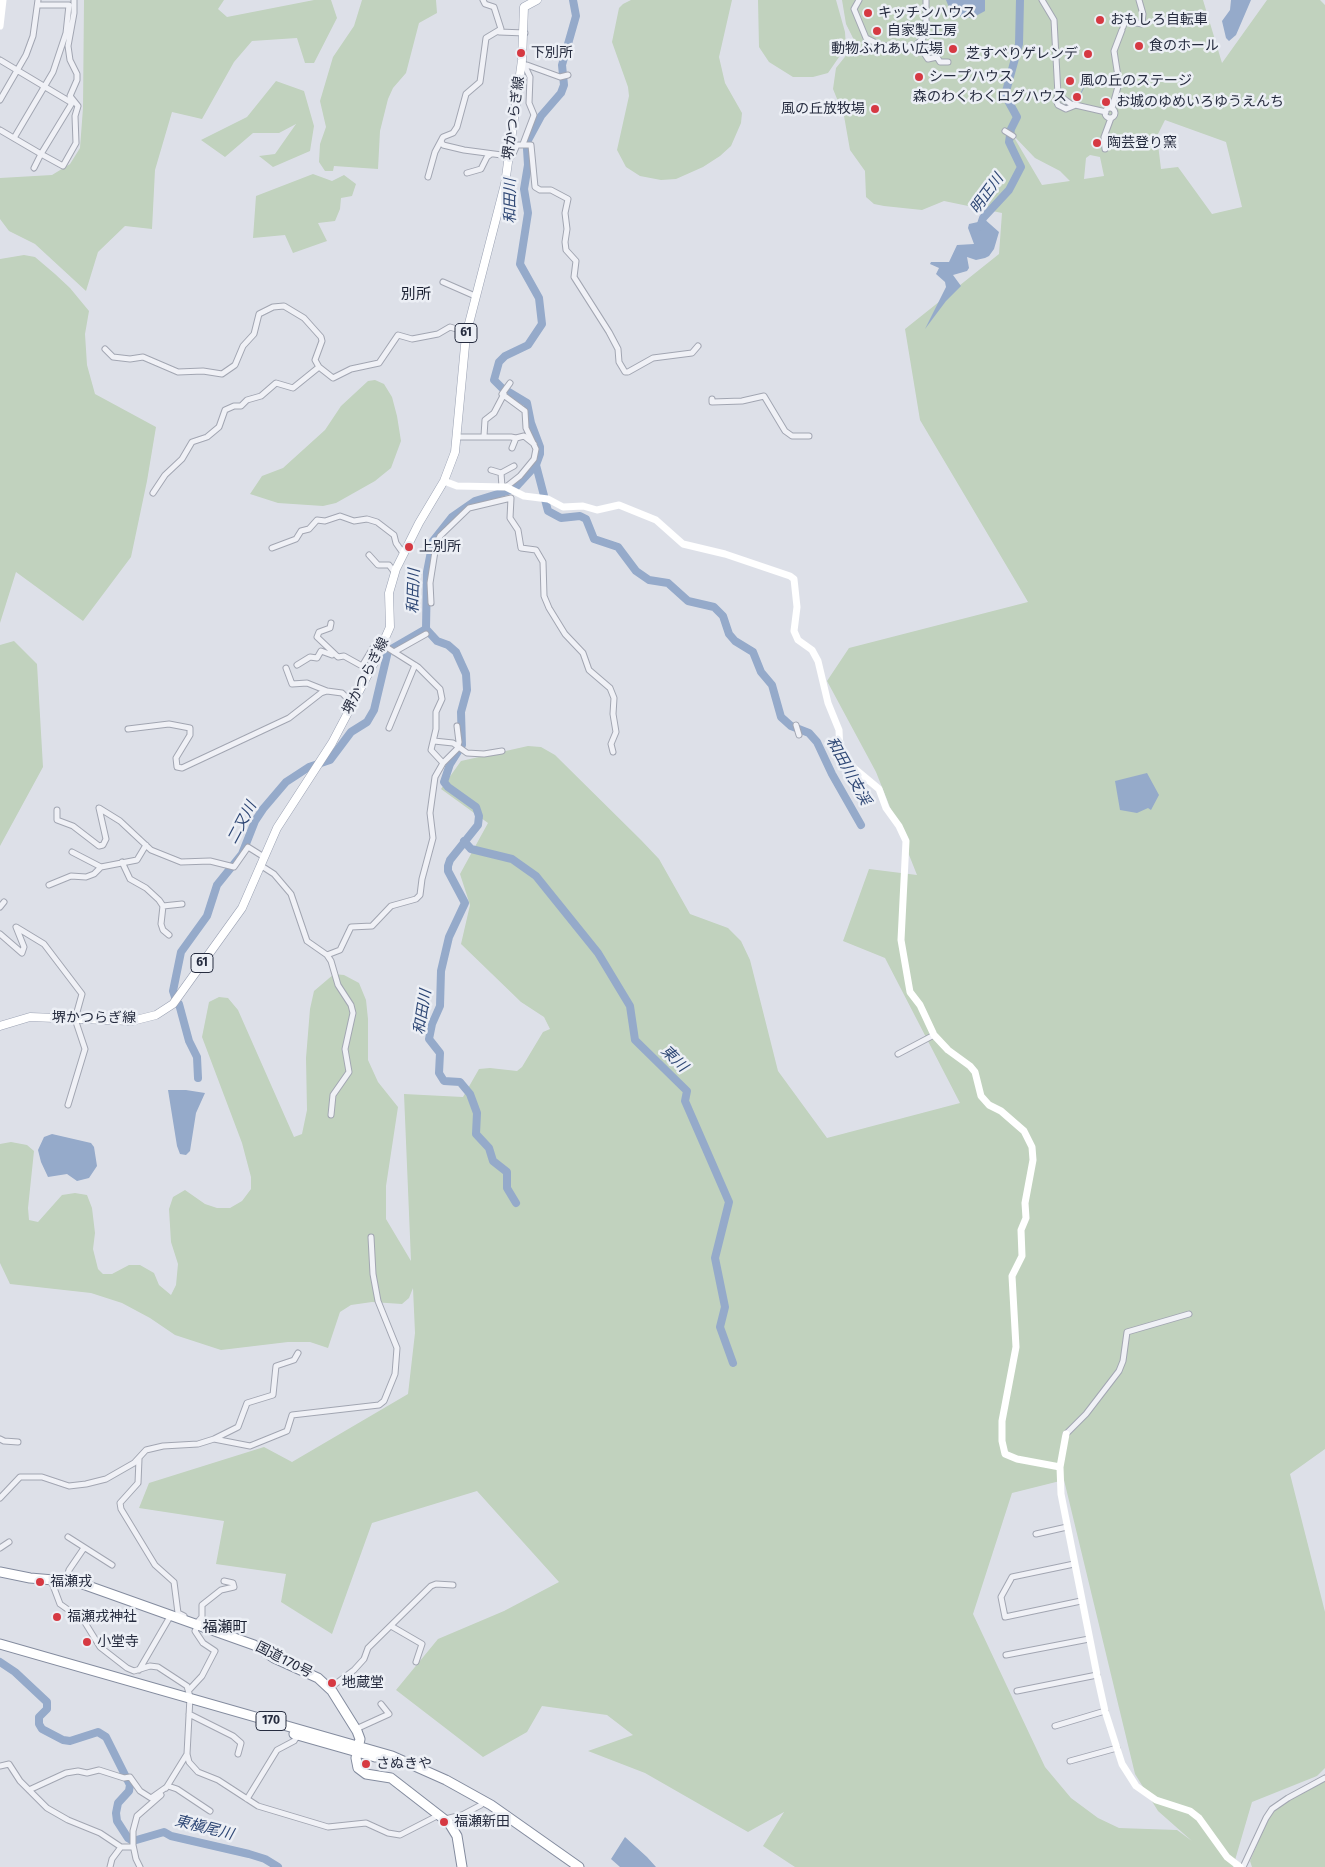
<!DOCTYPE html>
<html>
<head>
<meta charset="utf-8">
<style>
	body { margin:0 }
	canvas { display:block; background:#dde0e8 }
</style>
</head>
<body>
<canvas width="1325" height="1867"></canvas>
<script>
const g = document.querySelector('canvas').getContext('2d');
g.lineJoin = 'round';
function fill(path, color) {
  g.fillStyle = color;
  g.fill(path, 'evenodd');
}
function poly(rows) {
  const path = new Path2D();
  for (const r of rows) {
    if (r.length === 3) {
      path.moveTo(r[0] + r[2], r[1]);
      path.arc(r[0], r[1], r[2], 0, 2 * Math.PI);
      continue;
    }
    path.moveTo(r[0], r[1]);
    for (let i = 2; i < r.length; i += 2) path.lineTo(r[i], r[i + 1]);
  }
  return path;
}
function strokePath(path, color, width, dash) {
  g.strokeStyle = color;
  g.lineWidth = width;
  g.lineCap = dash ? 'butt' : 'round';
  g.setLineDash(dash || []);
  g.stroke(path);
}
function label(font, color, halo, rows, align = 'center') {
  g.font = font + ' "Fira Sans","Noto Sans JP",sans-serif';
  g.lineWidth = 5;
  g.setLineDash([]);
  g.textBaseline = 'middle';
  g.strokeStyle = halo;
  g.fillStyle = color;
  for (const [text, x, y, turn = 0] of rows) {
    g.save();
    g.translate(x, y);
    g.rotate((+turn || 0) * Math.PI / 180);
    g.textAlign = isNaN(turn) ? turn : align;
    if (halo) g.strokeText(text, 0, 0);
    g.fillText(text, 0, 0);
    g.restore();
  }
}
const green = poly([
	[84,0,224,0,218,9,227,17,314,0,331,0,337,18,314,63,305,63,297,38,252,41,234,62,202,119,172,112,155,170,152,229,125,226,98,252,86,291,35,244,9,231,0,219,0,178,52,175,70,164,80,148,83,108],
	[362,0,436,0,437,13,419,23,406,73,393,88,388,99,380,131,378,169,334,166,333,171,325,171,319,162,320,144,326,127,320,101,333,57,354,26],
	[631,0,732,0,719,57,725,83,742,113,741,123,731,146,720,156,703,167,676,179,661,180,640,176,626,167,617,150,629,96,628,87,612,42,619,8,623,4],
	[758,0,836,0,845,32,846,47,828,73,813,77,793,77,769,62,759,47],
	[842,0,1203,0,1222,63,1267,0,1320,0,1325,5,1325,1449,1290,1474,1325,1612,1325,1768,1317,1776,1252,1802,1233,1867,795,1867,763,1846,784,1812,748,1832,645,1773,588,1751,633,1735,607,1715,542,1706,527,1732,483,1757,396,1690,438,1639,504,1611,559,1582,477,1491,372,1523,332,1634,281,1602,286,1574,216,1564,224,1521,139,1508,149,1483,264,1447,292,1462,408,1394,415,1333,413,1288,409,1298,402,1304,372,1302,351,1305,340,1312,328,1348,310,1342,288,1342,221,1350,175,1335,150,1318,122,1303,91,1293,10,1284,0,1263,0,1144,11,1142,27,1145,34,1151,28,1208,29,1220,38,1222,62,1195,75,1193,87,1195,92,1208,95,1233,93,1249,98,1269,103,1274,112,1274,129,1265,140,1265,154,1273,159,1285,171,1295,176,1285,178,1264,171,1242,169,1209,173,1197,185,1190,205,1204,217,1208,230,1208,242,1201,251,1189,251,1177,242,1143,202,1037,209,1002,219,997,228,998,238,1010,294,1137,302,1134,307,1110,306,1058,310,1009,314,991,334,974,344,975,359,983,366,1000,368,1019,368,1060,378,1082,398,1107,386,1186,386,1219,411,1261,404,1094,463,1097,479,1069,490,1068,517,1071,522,1067,543,1032,550,1029,544,1017,521,1002,461,944,470,905,460,874,488,823,441,789,461,761,528,746,541,747,555,755,641,840,659,859,690,914,728,928,741,941,750,960,778,1071,827,1138,960,1103,885,958,843,941,869,869,917,875,876,772,827,681,849,648,1028,602,920,420,905,329,999,254,1002,213,944,201,922,210,884,206,874,204,866,197,865,171,850,150,844,116,833,89,836,68,848,53,853,38,846,24],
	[1165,120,1226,142,1242,207,1212,214,1178,167,1161,169,1157,136],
	[1012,134,1035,158,1060,171,1070,181,1042,185],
	[1090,155,1100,157,1104,176,1084,179,1086,158],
	[1064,1480,1135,1774,1158,1811,1192,1841,1177,1830,1119,1828,1098,1818,1071,1798,1045,1767,973,1614,1012,1493],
	[276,81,304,91,314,126,310,151,273,167,259,156,275,154,296,124,279,133,253,133,225,157,201,140,247,117],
	[313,174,332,181,344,175,356,184,352,196,341,198,340,209,335,221,318,223,327,241,293,253,285,235,253,238,256,196],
	[24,255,35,257,55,274,70,288,89,311,85,334,87,365,95,394,156,427,147,481,131,557,83,621,16,572,0,623,0,259],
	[375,380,384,384,392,397,397,416,401,441,391,468,375,481,336,503,323,506,278,503,250,494,262,476,283,468,325,430,341,406,368,381],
	[14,641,37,664,43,767,0,846,0,645],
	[1325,1781,1325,1867,1252,1867,1250,1861,1269,1816,1280,1804]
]);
const water = poly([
	[946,0,985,0,985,11,972,18,957,16,950,10],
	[1231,0,1251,0,1236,35,1229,41,1226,38,1222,21,1230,10],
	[982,217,999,232,994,249,989,256,985,258,976,260,967,257,969,268,967,271,953,275,961,286,946,301,925,329,946,287,945,282,936,274,939,268,930,264,931,262,949,262,957,245,974,244,968,228,969,224,978,222],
	[1147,773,1159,795,1151,810,1148,808,1137,813,1120,810,1115,781],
	[168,1090,186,1090,205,1093,196,1113,190,1151,186,1155,180,1154,177,1146],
	[52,1134,91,1143,94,1147,97,1166,89,1178,77,1181,67,1174,48,1177,41,1162,38,1150,44,1137],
	[625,1837,647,1857,656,1867,620,1867,611,1859]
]);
const stream = poly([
	[1081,93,1089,77]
]);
const river = poly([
	[980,227,983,218,1009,190,1021,167,1009,142,1011,129,1017,117,1005,95,1019,44,1020,0],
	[536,465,548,511,561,518,580,516,586,519,594,539,618,547,636,571,649,580,668,583,688,601,714,607,723,616,729,634,735,641,753,652,761,672,772,685,781,717,791,726,809,733,817,742,832,774,861,825],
	[464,841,471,849,512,859,536,876,598,953,630,1006,635,1040,687,1091,685,1101,729,1202,715,1258,725,1307,720,1327,733,1363],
	[175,997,173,991,181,952,207,916,217,885,242,854,255,821,263,809,286,782,309,767,330,760,351,732,367,722,374,710,388,651,426,629],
	[179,1004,189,1041,197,1057,198,1078],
	[516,1203,507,1188,507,1172,493,1161,489,1148,476,1134,477,1113,470,1094,460,1082,444,1081,439,1073,440,1053,429,1039,432,1024,440,1006,441,971,449,937,465,903,448,871,448,866,450,860,478,825,479,816,476,807,448,787,444,782,450,764,462,745,461,712,467,690,466,674,456,652,448,645,437,641,426,629,427,572,433,541,452,517,475,501,514,489,536,465,540,454,540,447,531,423,527,403,502,388,494,380,499,362,505,356,528,345,542,324,539,298,520,264,528,213,524,189,528,165,527,149,528,140,541,116,561,93,564,85,562,65,576,16,573,0],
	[0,1662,15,1672,47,1702,47,1709,39,1717,39,1724,42,1729,63,1740,70,1741,98,1732,106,1737,130,1785,129,1791,118,1803,116,1813,117,1821,128,1838,133,1841,164,1832,171,1836,249,1854,265,1859,278,1867]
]);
const street = poly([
	[859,0,854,9,866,38,880,45,899,48,915,46,923,38,926,31,926,0],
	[1042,0,1054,20,1058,95,1056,100,1058,105,1066,109,1076,105],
	[1123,27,1125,21,1142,24,1143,14,1139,0],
	[499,32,525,33],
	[918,44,928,59,937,57,940,62,948,62],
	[925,53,931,49,937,52,937,57],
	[0,60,72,103,41,154,0,130],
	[522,60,530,77,529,103,534,115,523,144],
	[527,65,560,77,568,75],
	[1058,95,1071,104,1106,112],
	[0,100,26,55,33,36,38,0],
	[1112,108,1119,83,1114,51,1122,30],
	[1110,113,5],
	[1005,131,1013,136],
	[14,138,53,72,66,33,69,5,39,5],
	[441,141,443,145,464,150,509,156,512,156,517,145,531,145,535,187,540,190,551,190,568,199,565,213,567,229,565,242,566,250,576,261,574,277,609,332,618,349,619,362,625,372,628,372,653,358,692,353,698,346],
	[1105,149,1104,137,1111,118],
	[34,168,41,154,63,166,76,143,75,116,78,106,70,96,77,80,77,74,70,60,68,46,74,13,74,0],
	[467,173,481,169,487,157,491,154],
	[428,177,435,152,443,137,453,133,457,127,466,94,480,82,486,38,501,29,494,7,485,4,483,0],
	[443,282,475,296],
	[105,349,113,357,130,359,143,357,178,372,203,371,222,374,235,365,243,346,254,334,259,314,273,307,284,306,304,318,321,337,322,341,315,360,319,367],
	[712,399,712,402,742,401,764,396,785,431,792,436,809,436],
	[484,436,485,420,494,413,504,394],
	[457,437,511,437,516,438,512,448],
	[516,438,524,436,534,444],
	[491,470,501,473,514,466],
	[501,473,502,487],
	[506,487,520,476,534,459,536,449,526,428,525,411,502,394,510,383],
	[153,493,165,475,182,459,192,442,207,437,219,427,225,410,234,406,241,406,247,400,261,396,276,383,293,388,319,367,333,378,351,369,379,363,398,335,412,339,438,334,450,327,466,332],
	[272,548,296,539,301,531,309,529,317,520,325,521,340,516,354,521,367,519,377,522,394,535,396,543,403,553],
	[369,555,378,565,389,565,395,573],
	[431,603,430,583,436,545,440,536,469,508,511,498,510,518,518,530,521,548,536,550,543,562,544,596,549,608,565,634,583,653,589,670,610,688,614,698,613,714,616,732,611,744,613,752],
	[331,623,330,628,319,632,317,637,338,657,344,656,362,666,374,646,382,646],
	[383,645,418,667,440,689,442,699,436,712,436,729,431,750,443,763],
	[394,652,426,634],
	[297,665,310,657,317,658,321,651,332,655],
	[286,668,292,684,307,683,327,691],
	[796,725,799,735],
	[389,728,415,665],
	[128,729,169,724,190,728,190,735,176,758,177,767,182,768,289,718,321,693,327,691,342,693,346,697,350,709],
	[434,741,453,743,467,753,484,754,502,751],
	[57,810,57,820,73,826,99,846,103,845,106,839,99,808,120,821,151,850,181,862,210,861,234,867,248,847,264,857],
	[72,852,101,867],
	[122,862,130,879,146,888,159,900,163,906,161,924,163,930,169,935],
	[260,865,274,874,291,894,307,941,327,955,331,961,338,985,351,1005,353,1013,345,1049,349,1072,333,1095,331,1115],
	[49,885,71,876,86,877,94,874,101,867,137,860,146,845],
	[163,906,182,904],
	[0,907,4,902],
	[0,934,22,953,24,947,16,927,44,944,82,994,75,1019,85,1049,68,1105],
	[327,955,340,950,351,927,372,926,391,906,416,899,420,895,422,879,433,838,430,813,435,777,443,763,457,749,459,742,457,726],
	[898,1054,934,1035],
	[1066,1434,1086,1414,1119,1371,1123,1361,1127,1332,1189,1314],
	[0,1439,4,1441,18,1442],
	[214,1439,250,1446,287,1431,292,1415,379,1405,384,1401,395,1374,397,1348,378,1301,373,1274,371,1237],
	[139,1459,138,1483,120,1503,121,1509,155,1565,174,1582,178,1613,184,1616],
	[0,1498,20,1477,42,1477,69,1486,86,1484,106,1479,134,1463,146,1450,163,1446,198,1444,214,1439,238,1427,247,1403,273,1395,276,1366,294,1360,298,1353],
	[1036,1534,1067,1527],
	[68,1537,112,1565],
	[0,1548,9,1542],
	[1074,1564,1012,1577,1001,1597,1005,1617,1081,1601],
	[51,1580,60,1604,84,1621,100,1647,127,1668,134,1671,150,1666,158,1667,187,1686,190,1697,187,1754,189,1762,198,1772,218,1780,258,1806,328,1827,366,1823,388,1833,400,1835,439,1815],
	[66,1580,69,1570,84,1548],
	[196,1624,202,1617,202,1605,221,1590,234,1587,233,1583,224,1581],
	[391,1626,422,1644,416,1662],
	[1006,1655,1089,1639],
	[139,1670,171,1615],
	[330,1688,354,1670,364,1659,368,1648,431,1586,436,1584,453,1585],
	[189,1690,202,1676,215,1651,203,1643,195,1631,198,1625],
	[1017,1691,1097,1675],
	[189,1714,233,1736,241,1743,238,1754],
	[1055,1726,1105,1711],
	[356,1729,389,1714,381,1704],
	[1070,1761,1117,1748],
	[0,1766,9,1764,20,1781,47,1808,68,1820,100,1833,121,1847],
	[166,1788,187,1754],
	[29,1790,66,1773,78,1771,87,1773,99,1770,124,1778,130,1777,140,1791,151,1798,168,1786,177,1789,210,1811],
	[247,1799,277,1750,294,1741,298,1735],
	[445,1819,462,1815,481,1805],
	[110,1867,112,1859,121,1847,133,1847],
	[140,1867,136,1859,133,1845,133,1831,137,1816,161,1795],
	[1243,1867,1266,1818,1272,1809,1288,1798,1325,1778]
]);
const secondary = poly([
	[0,26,3,0],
	[444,481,457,486,506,487,524,496,548,499,563,507,583,506,597,510,619,505,656,520,683,544,725,554,790,576,794,579,797,607,794,631,798,640,812,650,818,661,828,703,839,730,840,752,849,764,879,789,886,808,899,826,906,841,901,940,910,992,920,1005,934,1035,948,1050,970,1066,975,1072,981,1096,989,1105,1001,1111,1024,1131,1032,1147,1033,1160,1025,1203,1026,1218,1021,1230,1022,1256,1012,1276,1016,1347,1002,1421,1002,1441,1005,1454,1017,1459,1060,1467],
	[1066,1434,1060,1467,1061,1494,1097,1675,1105,1711,1122,1764,1136,1786,1156,1800,1190,1811,1199,1818,1227,1857,1240,1867]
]);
const primary = poly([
	[0,1026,30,1017,132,1021,156,1015,173,1004,242,908,277,828,332,743,374,663,390,627,389,593,396,569,419,523,444,481,455,452,466,335,505,184,522,60,524,7,537,0]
]);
const highway = poly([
	[0,1572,30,1578,77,1582,254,1645,274,1658,318,1678,332,1691,357,1731,360,1739,356,1758,358,1768,366,1774,391,1778,449,1823,457,1836,462,1867],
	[0,1644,392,1756,446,1780,491,1805,579,1867],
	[294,1734,375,1757]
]);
const markers = [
	[868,13,5,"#d63942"],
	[1100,20,5,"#d63942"],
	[877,31,5,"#d63942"],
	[1139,46,5,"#d63942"],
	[953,49,5,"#d63942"],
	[521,53,5,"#d63942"],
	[1088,54,5,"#d63942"],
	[919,77,5,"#d63942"],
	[1070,81,5,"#d63942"],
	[1077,97,5,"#d63942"],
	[1106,102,5,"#d63942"],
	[875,109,5,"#d63942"],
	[1097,143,5,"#d63942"],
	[409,547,5,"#d63942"],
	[40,1582,5,"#d63942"],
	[57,1617,5,"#d63942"],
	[87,1642,5,"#d63942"],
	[332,1683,5,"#d63942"],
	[366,1764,5,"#d63942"],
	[444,1822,5,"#d63942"]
];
const shields = [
	[466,333,22],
	[202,963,22],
	[271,1721,30]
];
const shieldNames = [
	["61",466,333],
	["61",202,963],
	["170",271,1721]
];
const poiNames = [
	["キッチンハウス",878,13],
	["おもしろ自転車",1110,20],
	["自家製工房",887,31],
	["食のホール",1149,46],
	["動物ふれあい広場",943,49,"right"],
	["下別所",531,53],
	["芝すべりゲレンデ",1078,54,"right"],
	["シープハウス",929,77],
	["風の丘のステージ",1080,81],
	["森のわくわくログハウス",1067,97,"right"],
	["お城のゆめいろゆうえんち",1116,102],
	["風の丘放牧場",865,109,"right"],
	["陶芸登り窯",1107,143],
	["上別所",419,547],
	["福瀬戎",50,1582],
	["福瀬戎神社",67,1617],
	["小堂寺",97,1642],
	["地蔵堂",342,1683],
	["さぬきや",376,1764],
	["福瀬新田",454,1822]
];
const streetNames = [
	["堺かつらぎ線",514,118,-82],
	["堺かつらぎ線",366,676,-63],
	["堺かつらぎ線",94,1018],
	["国道170号",284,1660,27]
];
const waterNames = [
	["明正川",987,194,-54],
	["和田川",511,201,-90],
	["和田川",414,591,-88],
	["和田川支渓",848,771,61],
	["二又川",242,823,-62],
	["和田川",423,1012,-81],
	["東川",674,1059,44],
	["東槇尾川",204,1828,14]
];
const neighbourhoodNames = [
	["別所",416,295],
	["福瀬町",225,1628]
];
fill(green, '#c1d2be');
fill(water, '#95aaca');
strokePath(stream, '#95aaca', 1);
strokePath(river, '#95aaca', 8);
strokePath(street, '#a2a6b2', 7);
strokePath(primary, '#9ca3b4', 9);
strokePath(highway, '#848c9f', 11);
strokePath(street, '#f0f1f6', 5);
strokePath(secondary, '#fff', 7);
strokePath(primary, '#fff', 8);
strokePath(highway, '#fff', 9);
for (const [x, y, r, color] of markers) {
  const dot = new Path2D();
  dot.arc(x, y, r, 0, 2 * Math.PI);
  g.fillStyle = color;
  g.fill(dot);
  strokePath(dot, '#eceff5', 2);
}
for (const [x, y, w] of shields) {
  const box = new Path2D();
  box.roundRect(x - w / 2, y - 9.5, w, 19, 4);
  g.fillStyle = '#eceff5';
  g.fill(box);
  strokePath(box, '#262c3f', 1);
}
label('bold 12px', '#262c3f', null, shieldNames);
label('14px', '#262c3f', '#eceff5', poiNames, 'left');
label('14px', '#262c3f', '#eceff5', streetNames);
label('italic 15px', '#2e4775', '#eceff5', waterNames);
label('15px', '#181e30', '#eceff5', neighbourhoodNames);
</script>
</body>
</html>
